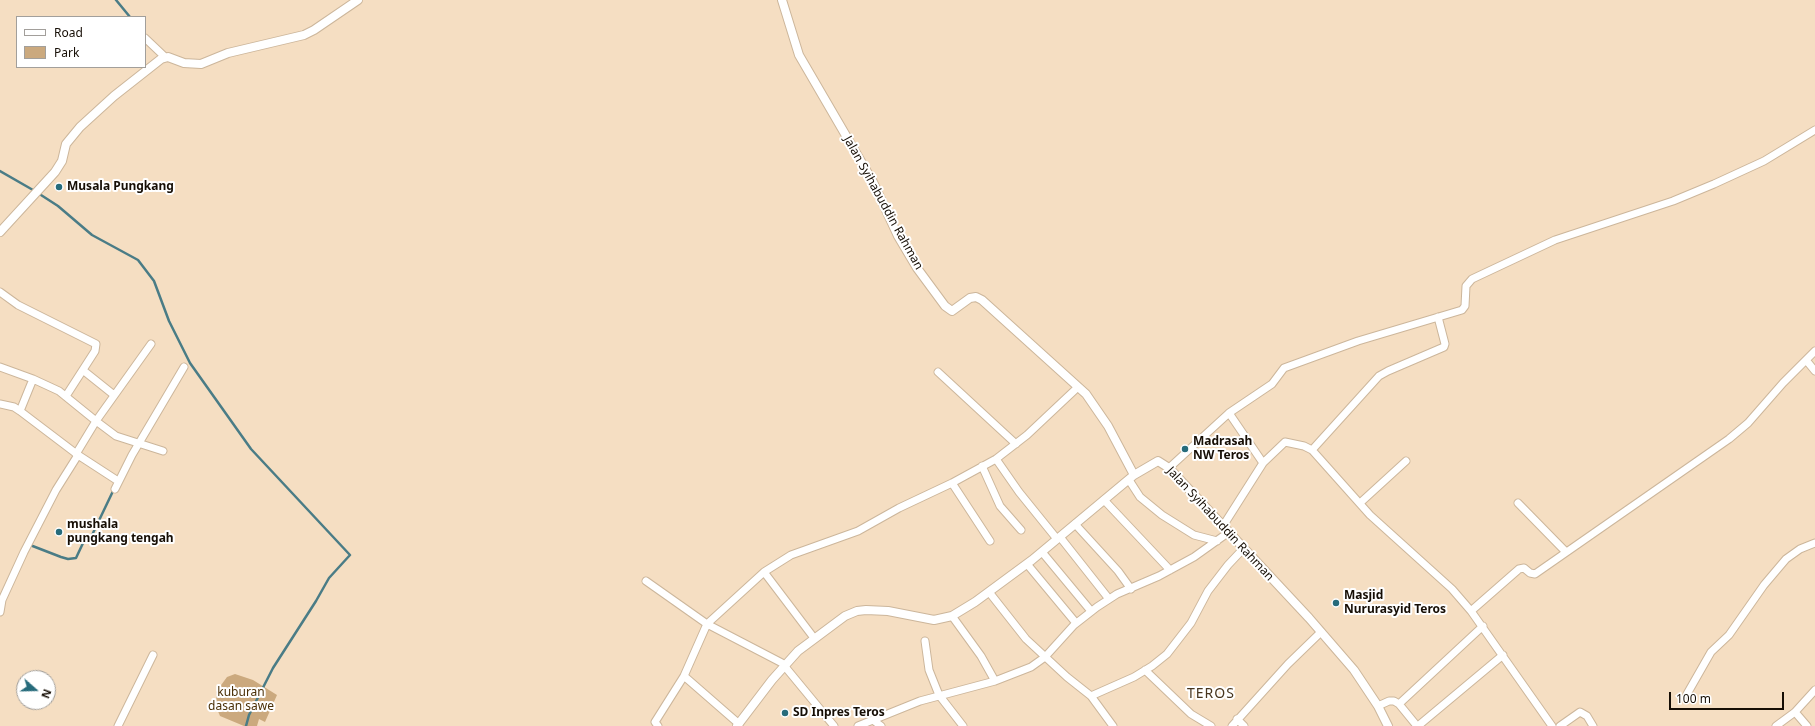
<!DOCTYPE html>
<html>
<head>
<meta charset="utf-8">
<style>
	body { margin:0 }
	#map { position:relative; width:1815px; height:726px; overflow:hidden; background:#f5dec2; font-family:"Noto Sans",sans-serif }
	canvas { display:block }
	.legend { position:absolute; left:16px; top:16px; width:130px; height:52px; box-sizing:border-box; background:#fff; border:1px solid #a29f9b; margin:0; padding:5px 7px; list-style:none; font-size:12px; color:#160e05 }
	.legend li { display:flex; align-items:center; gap:8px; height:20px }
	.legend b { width:20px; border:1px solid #a29f9b }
	.north { position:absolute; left:16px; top:670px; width:40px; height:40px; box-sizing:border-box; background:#fff; border:1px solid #a29f9b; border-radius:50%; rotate:110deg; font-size:11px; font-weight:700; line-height:16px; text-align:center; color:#160e05 }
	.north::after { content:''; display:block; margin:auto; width:14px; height:18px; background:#266b7b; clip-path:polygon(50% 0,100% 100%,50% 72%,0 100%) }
	.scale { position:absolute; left:1669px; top:692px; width:115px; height:18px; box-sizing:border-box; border:2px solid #160e05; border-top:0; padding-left:5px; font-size:12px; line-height:14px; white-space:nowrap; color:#160e05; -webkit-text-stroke:3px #fff; paint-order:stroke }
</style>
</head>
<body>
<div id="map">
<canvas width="1815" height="726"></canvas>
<ul class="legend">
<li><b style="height:5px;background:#fff"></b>Road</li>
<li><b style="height:11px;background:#cba97e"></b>Park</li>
</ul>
<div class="north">N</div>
<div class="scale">100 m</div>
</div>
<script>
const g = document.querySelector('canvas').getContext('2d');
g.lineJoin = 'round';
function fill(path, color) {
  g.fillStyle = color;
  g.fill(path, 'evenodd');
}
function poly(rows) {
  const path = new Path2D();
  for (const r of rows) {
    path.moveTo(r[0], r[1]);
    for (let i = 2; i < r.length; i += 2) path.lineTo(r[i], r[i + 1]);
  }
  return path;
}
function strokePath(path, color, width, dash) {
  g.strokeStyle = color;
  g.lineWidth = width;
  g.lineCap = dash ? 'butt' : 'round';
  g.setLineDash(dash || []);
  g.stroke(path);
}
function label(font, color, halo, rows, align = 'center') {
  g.font = font + ' "Noto Sans",sans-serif';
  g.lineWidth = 4;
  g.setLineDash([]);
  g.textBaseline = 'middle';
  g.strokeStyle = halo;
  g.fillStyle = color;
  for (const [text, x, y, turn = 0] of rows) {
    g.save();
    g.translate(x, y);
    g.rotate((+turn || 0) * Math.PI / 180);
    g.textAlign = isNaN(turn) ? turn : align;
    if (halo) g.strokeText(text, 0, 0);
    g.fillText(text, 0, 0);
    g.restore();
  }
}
const green = poly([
	[235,674,253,680,277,695,265,722,259,719,257,726,244,726,220,716,217,709,216,692,227,677]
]);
const stream = poly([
	[116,0,130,17],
	[0,171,33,190],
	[41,195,58,206,92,235,138,260,154,281,169,321,190,363,251,449,350,555,329,578,316,601,273,668,249,715,246,726],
	[30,545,61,557,68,559,76,558,84,541,88,542,93,533,114,489]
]);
const minor = poly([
	[145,38,165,57],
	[0,292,18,305,96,344,95,351,66,396],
	[151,344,96,421,116,436,163,451],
	[1806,360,1815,371],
	[0,367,33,379,59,391,96,421,76,454],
	[84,371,114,395],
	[938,372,1016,444],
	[0,404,14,407,20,411,78,455,56,490,24,552,2,600,0,612],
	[20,411,33,379],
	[1229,413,1263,463,1285,442,1304,446,1312,450,1370,515,1452,589,1471,611,1552,726],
	[1312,450,1379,376,1388,371,1444,347,1445,344,1438,317],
	[78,455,118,481],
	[996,459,1019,492,1057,539],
	[982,466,1000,506,1021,530],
	[1169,468,1229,413,1272,384,1284,368,1358,341,1462,310,1465,306,1466,286,1472,279,1555,240,1673,201,1714,184,1764,161,1815,130],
	[1129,480,1140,497,1162,515,1194,535,1217,541],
	[952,483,990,541],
	[115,489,132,455,184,367],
	[1104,500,1170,570],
	[1360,503,1406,461],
	[1518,503,1565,551],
	[1075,524,1118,571,1131,589],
	[1223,526,1263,463],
	[1060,537,1109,599],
	[1042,552,1091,611],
	[1027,564,1076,623],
	[764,572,814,638],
	[646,581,707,624,782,663,834,726],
	[989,592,1026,639,1067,677,1091,696,1113,726],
	[1471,611,1519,569,1524,568,1530,573,1535,574,1729,439,1748,423,1783,383,1815,351],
	[952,616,981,656,995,681],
	[925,641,929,670,939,695,963,726],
	[1145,670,1191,714,1211,726],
	[684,676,707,624,764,572,791,555,858,531,899,508,952,483,996,459,1027,435,1078,387],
	[1687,694,1711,652,1729,635,1764,585,1786,559,1800,549,1815,543],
	[1091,696,1134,677,1152,666,1167,654,1191,623,1208,591,1228,565,1244,548],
	[1399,704,1483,626],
	[1378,706,1389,701,1394,701,1399,704,1417,726],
	[1795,712,1807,726],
	[1237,719,1244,726],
	[873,720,881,726],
	[118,726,153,655],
	[658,726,655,722,684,676,739,724],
	[858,726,920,701,995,681,1031,667,1045,657,1074,625,1097,607,1117,594,1159,576,1194,557,1229,532],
	[1232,726,1288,664,1321,632],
	[1418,726,1503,655],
	[1560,726,1580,712,1587,716,1593,726],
	[1776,726,1795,712,1815,690]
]);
const tertiary = poly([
	[782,0,799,55,873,182,898,236,917,268,945,306,952,311,970,298,976,297,982,300,1086,394,1108,426,1134,475,1158,461,1169,468,1309,618,1354,670,1378,706,1388,726],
	[0,232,55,172,62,161,66,144,80,127,114,96,161,59,168,57,184,63,201,64,228,53,304,35,314,30,358,0],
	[737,726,772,680,798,651,845,616,857,611,866,610,888,611,934,620,952,616,975,602,1032,560,1134,475]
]);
const markers = [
	[59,187,4,"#266b7b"],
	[1185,449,4,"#266b7b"],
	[59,532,4,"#266b7b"],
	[1336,603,4,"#266b7b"],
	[785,713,4,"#266b7b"]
];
const poiNames = [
	["Musala Pungkang",67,187],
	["Madrasah",1193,442],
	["NW Teros",1193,456],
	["mushala",67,525],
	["pungkang tengah",67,539],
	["Masjid",1344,596],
	["Nururasyid Teros",1344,610],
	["SD Inpres Teros",793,713]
];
const streetNames = [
	["Jalan Syihabuddin Rahman",883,203,61],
	["Jalan Syihabuddin Rahman",1220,524,47]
];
const parkNames = [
	["kuburan",241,693],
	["dasan sawe",241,707]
];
const quarterNames = [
	["TEROS",1211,694]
];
fill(green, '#cba97e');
strokePath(stream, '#4a7c86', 2.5);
strokePath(minor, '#ccb69b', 9);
strokePath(tertiary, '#ccb69b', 10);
strokePath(minor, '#fff', 7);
strokePath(tertiary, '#fff', 8);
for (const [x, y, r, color] of markers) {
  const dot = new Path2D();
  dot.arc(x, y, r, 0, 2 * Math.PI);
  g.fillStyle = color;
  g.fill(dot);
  strokePath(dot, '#fff', 1.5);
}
label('bold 12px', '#160e05', '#fff', poiNames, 'left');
label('12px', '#160e05', '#fff', streetNames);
label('12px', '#4a2f06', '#fff', parkNames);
g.letterSpacing = '1px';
label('14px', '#47351e', '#fff', quarterNames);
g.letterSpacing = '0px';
</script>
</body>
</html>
